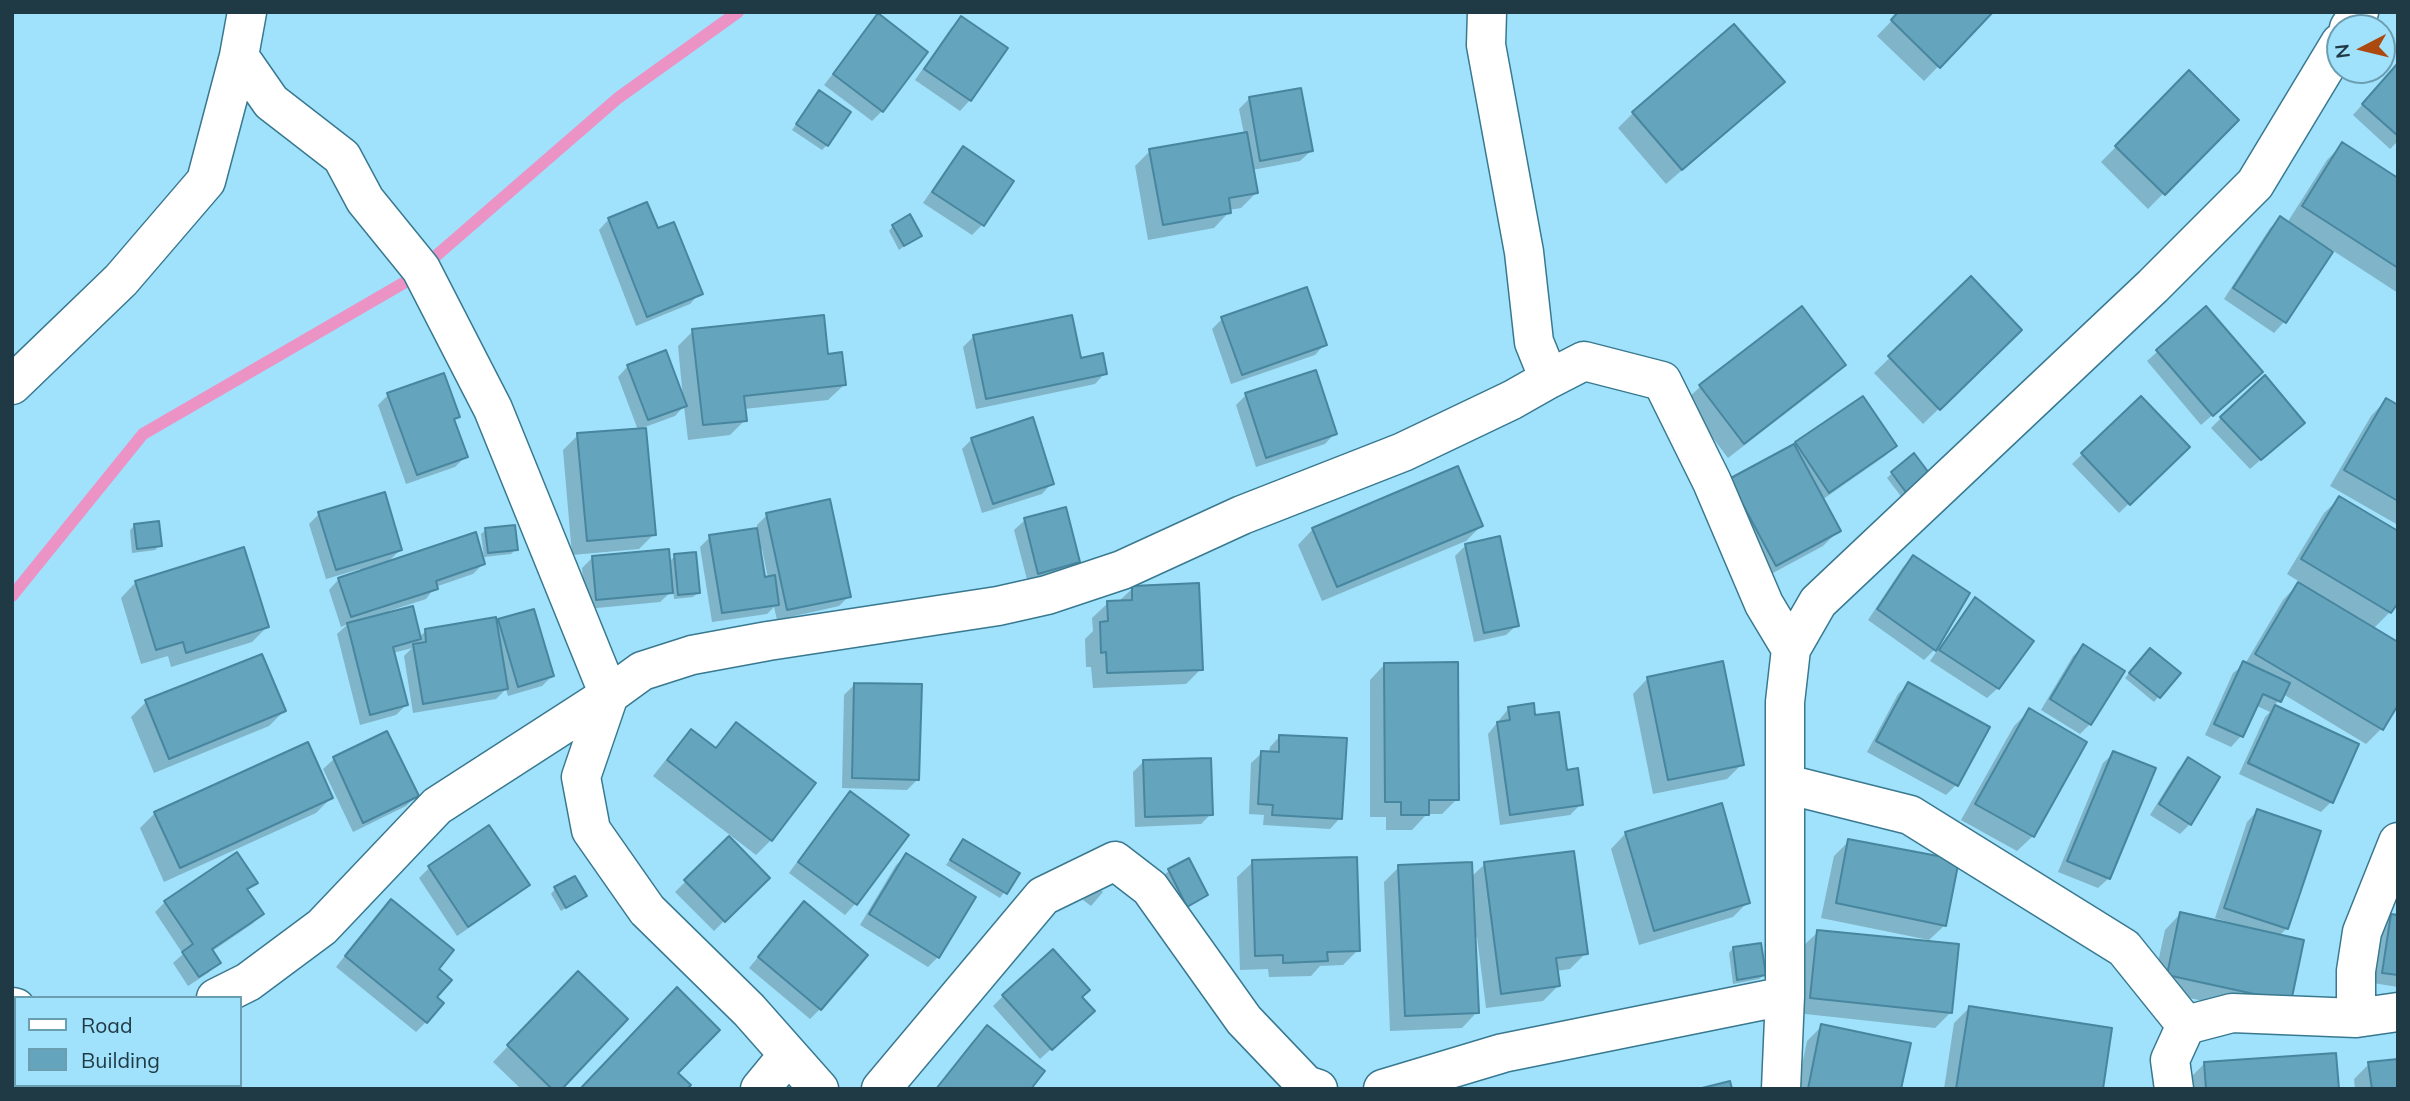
<!DOCTYPE html>
<html>
<head>
<meta charset="utf-8">
<style>
	body { margin:0 }
	#map { position:relative; width:2410px; height:1101px; overflow:hidden; background:#a0e1fb; font-family:Mulish,sans-serif }
	canvas { display:block }
	.frame { position:absolute; inset:0; border:14px solid #1f3a44; pointer-events:none }
	.legend { position:absolute; left:14px; top:996px; width:228px; height:91px; box-sizing:border-box; background:#a0e1fb; border:2px solid #6c9eb2; margin:0; padding:9px 12px; list-style:none; font-size:21px; color:#1f3a44 }
	.legend li { display:flex; align-items:center; gap:14px; height:35px }
	.legend b { width:35px; border:2px solid #6c9eb2 }
	.north { position:absolute; left:2326px; top:14px; width:70px; height:70px; box-sizing:border-box; background:#a0e1fb; border:2px solid #6c9eb2; border-radius:50%; rotate:263deg; font-size:19px; font-weight:700; line-height:28px; text-align:center; color:#1f3a44 }
	.north::after { content:''; display:block; margin:auto; width:24px; height:32px; background:#ac490f; clip-path:polygon(50% 0,100% 100%,50% 72%,0 100%) }
</style>
</head>
<body>
<div id="map">
<canvas width="2410" height="1101"></canvas>
<div class="frame"></div>
<ul class="legend">
<li><b style="height:9px;background:#fff"></b>Road</li>
<li><b style="height:19px;background:#64a4bc"></b>Building</li>
</ul>
<div class="north">N</div>
</div>
<script>
const g = document.querySelector('canvas').getContext('2d');
g.lineJoin = 'round';
function fill(path, color) {
  g.fillStyle = color;
  g.fill(path, 'evenodd');
}
function poly(rows) {
  const path = new Path2D();
  for (const r of rows) {
    path.moveTo(r[0], r[1]);
    for (let i = 2; i < r.length; i += 2) path.lineTo(r[i], r[i + 1]);
  }
  return path;
}
function strokePath(path, color, width, dash) {
  g.strokeStyle = color;
  g.lineWidth = width;
  g.lineCap = dash ? 'butt' : 'round';
  g.setLineDash(dash || []);
  g.stroke(path);
}
const shadow = poly([
	[1900,12,1991,12,1924,81,1877,36],
	[878,16,882,111,872,121,824,85],
	[961,18,1005,48,970,100,960,111,915,80,951,28],
	[2398,64,2398,141,2390,149,2353,115],
	[2189,73,2236,120,2148,209,2101,162],
	[819,92,827,145,822,150,792,130],
	[1767,97,1666,184,1618,128,1633,113],
	[1250,98,1311,151,1300,161,1252,170,1256,193,1241,208,1229,210,1229,212,1214,228,1148,240,1135,166,1150,151,1244,134,1239,109],
	[2342,145,2398,181,2398,293,2332,250,2284,322,2274,333,2224,299,2270,228,2281,218,2287,223,2327,160],
	[963,149,1012,181,982,225,972,235,923,203,953,159],
	[609,219,657,231,700,293,690,304,636,326,599,230],
	[893,226,920,235,899,250,889,231],
	[1971,279,2020,330,1923,424,1874,373],
	[2206,308,2250,382,2201,425,2147,361],
	[1222,319,1325,344,1315,355,1231,384,1212,329],
	[693,331,827,355,844,385,828,400,744,409,745,420,730,435,688,440,684,406,675,416,645,427,654,534,639,549,572,555,563,450,578,435,638,430,618,377,628,366,683,398,678,346],
	[973,337,1080,360,1105,373,1095,384,976,409,963,347],
	[1844,365,1829,380,1728,458,1685,401,1701,386],
	[388,395,458,416,453,421,466,456,455,467,406,484,378,405],
	[1246,395,1335,433,1325,444,1256,467,1236,405],
	[2141,398,2188,447,2119,513,2072,464],
	[2386,400,2398,407,2398,525,2330,486,2371,416],
	[2221,418,2303,423,2250,469,2211,428],
	[972,439,1052,483,1042,494,982,513,962,449],
	[1796,443,1895,446,1885,456,1822,500,1838,531,1823,546,1760,580,1715,496],
	[1892,473,1929,477,1903,499,1887,478],
	[2340,498,2398,599,2390,612,2373,629,2381,729,2366,744,2283,694,2274,706,2357,745,2331,802,2321,812,2239,774,2265,717,2270,712,2255,705,2241,736,2231,747,2205,735,2233,673,2245,664,2283,600,2300,582,2287,574,2324,513],
	[319,514,401,549,386,564,483,564,473,574,435,587,426,599,389,611,390,613,419,637,426,631,495,625,499,621,552,676,542,686,508,696,506,689,496,699,413,713,404,656,412,648,393,653,406,705,396,715,360,725,337,634,348,624,341,627,329,590,339,579,361,572,360,569,326,579,309,524],
	[767,515,849,596,839,606,777,620,774,607,767,614,712,622,700,547,710,537,757,529,757,525],
	[762,549,768,578,763,579,759,550],
	[1025,520,1078,562,1068,572,1028,583,1014,530],
	[135,525,160,545,155,550,132,553,130,530],
	[1481,526,1466,541,1322,601,1298,545,1313,529],
	[486,530,516,549,511,554,484,557,481,534],
	[1466,545,1517,625,1506,635,1474,642,1455,556],
	[675,556,698,593,693,597,674,599,673,590,660,602,586,609,582,568,592,558,668,563],
	[1913,557,1934,650,1924,660,1868,620,1903,567],
	[136,582,267,627,252,642,171,667,168,656,141,664,121,598],
	[1133,588,1201,669,1186,684,1093,688,1091,667,1086,667,1085,639,1093,631,1092,618,1108,603,1118,602],
	[1975,600,1998,688,1987,698,1930,661,1965,610],
	[2084,646,2090,724,2080,734,2041,710,2073,656],
	[2145,655,2178,673,2154,702,2125,678],
	[1385,664,1457,799,1442,814,1427,814,1412,830,1386,830,1386,817,1370,817,1370,680],
	[1648,678,1742,764,1727,779,1653,794,1633,694],
	[855,684,918,779,907,790,842,788,844,695],
	[1909,684,1987,728,1956,785,1946,795,1867,752,1898,694],
	[146,702,284,711,269,726,154,773,131,717],
	[1509,708,1533,716,1566,772,1581,804,1570,815,1500,825,1488,734],
	[2029,711,2085,742,2033,836,2017,851,1961,820,2014,726],
	[737,724,771,840,756,855,653,776,676,747,691,731,714,749],
	[1280,736,1340,818,1330,829,1263,825,1264,815,1249,814,1251,763,1262,753,1269,753,1270,747],
	[2114,753,2109,878,2098,888,2058,872,2103,763],
	[334,759,417,795,406,806,353,832,323,769],
	[2188,760,2190,824,2180,834,2150,815,2178,770],
	[1143,762,1211,814,1201,824,1135,827,1133,772],
	[850,793,906,835,855,904,845,915,789,873,840,803],
	[331,798,316,813,164,882,140,828,155,813],
	[2257,811,2287,928,2279,936,2274,1016,2152,990,2165,930,2180,914,2227,925,2228,922,2215,918,2247,822],
	[1626,833,1748,902,1733,917,1639,945,1611,849],
	[728,839,767,878,714,931,675,892],
	[963,841,1017,873,1000,898,946,865],
	[1849,841,1945,925,1929,940,1821,918,1834,856],
	[907,855,938,957,928,967,860,925,896,865],
	[1253,862,1358,950,1343,965,1320,966,1311,976,1269,977,1268,969,1240,970,1237,877],
	[1485,864,1586,953,1570,969,1556,971,1558,986,1543,1001,1486,1008,1477,937,1474,937,1477,1012,1462,1028,1390,1031,1384,882,1399,867,1471,877],
	[429,868,527,885,517,895,457,936,419,878],
	[1169,871,1206,894,1182,910,1164,875],
	[255,882,246,891,262,914,252,924,211,952,219,963,208,973,188,986,173,963,183,954,155,912,165,902],
	[1095,886,1103,892,1091,906,1083,900],
	[555,889,585,896,561,911,551,894],
	[381,911,437,970,435,998,426,1022,416,1032,336,967],
	[794,914,820,1009,810,1019,749,968],
	[2392,916,2398,916,2398,987,2373,983,2382,926],
	[1818,932,1950,1013,1935,1028,1796,1013,1802,947],
	[1733,948,1764,975,1759,979,1733,984,1729,953],
	[563,988,559,1089,521,1089,493,1062],
	[1003,996,1080,997,1082,1021,1040,1059,993,1006],
	[1969,1008,2101,1089,1944,1089,1954,1023],
	[1822,1026,1899,1089,1797,1089,1807,1041],
	[987,1027,1028,1089,935,1089,972,1042],
	[2205,1063,2337,1089,2190,1089,2189,1079],
	[2369,1064,2398,1089,2355,1089,2354,1079]
]);
const stream = poly([
	[12,596,143,434,407,281,618,98,738,12]
]);
const building = poly([
	[1898,12,1993,12,1940,68,1891,20,1898,12],
	[878,13,928,52,883,112,833,74,878,13],
	[961,16,1008,48,971,101,924,69,961,16],
	[1734,24,1785,82,1682,170,1632,112,1734,24],
	[2398,63,2398,136,2362,104,2398,63],
	[2189,70,2239,120,2165,195,2115,146,2189,70],
	[1301,88,1313,151,1260,161,1249,97,1301,88],
	[819,90,851,112,828,146,796,124,819,90],
	[1247,132,1258,193,1229,198,1231,213,1163,225,1149,149,1247,132],
	[2342,142,2398,178,2398,268,2302,206,2342,142],
	[963,146,1014,181,984,226,932,192,963,146],
	[647,202,658,228,674,222,703,294,647,317,608,218,647,202],
	[910,214,922,236,904,246,892,225,910,214],
	[2280,216,2333,252,2286,323,2233,288,2280,216],
	[1971,276,2022,330,1940,410,1888,356,1971,276],
	[1307,287,1327,345,1242,375,1221,317,1307,287],
	[1802,306,1846,365,1744,444,1699,385,1802,306],
	[2206,306,2263,372,2213,416,2156,350,2206,306],
	[824,315,828,354,842,352,846,385,744,396,747,421,703,425,692,329,824,315],
	[1072,315,1081,358,1103,353,1107,374,986,399,973,335,1072,315],
	[666,350,687,406,648,420,627,365,666,350],
	[1316,370,1337,434,1266,458,1245,393,1316,370],
	[444,373,460,417,454,419,468,457,417,475,387,393,444,373],
	[2265,375,2305,423,2261,460,2220,417,2265,375],
	[1863,396,1897,446,1829,493,1795,442,1863,396],
	[2141,396,2190,447,2130,505,2081,453,2141,396],
	[2386,398,2398,405,2398,501,2344,470,2386,398],
	[1033,417,1054,484,993,504,971,438,1033,417],
	[646,428,656,535,587,541,577,433,646,428],
	[1794,444,1841,531,1776,566,1729,479,1794,444],
	[1914,453,1932,477,1908,495,1891,472,1914,453],
	[1458,466,1483,526,1337,587,1312,528,1458,466],
	[385,492,402,550,336,570,318,512,385,492],
	[2339,496,2398,531,2398,603,2391,613,2301,559,2339,496],
	[830,499,851,597,787,610,766,513,830,499],
	[1066,507,1080,562,1038,574,1024,518,1066,507],
	[159,521,162,546,137,549,134,524,159,521],
	[515,525,518,550,488,553,485,528,515,525],
	[757,528,765,577,775,575,779,605,722,613,709,535,757,528],
	[476,532,485,564,436,581,438,589,351,617,338,578,476,532],
	[1500,536,1519,626,1484,633,1465,544,1500,536],
	[244,547,269,627,186,653,183,642,156,650,135,581,244,547],
	[669,549,673,593,596,600,592,556,669,549],
	[696,552,700,593,678,595,674,554,696,552],
	[1913,555,1970,593,1936,651,1877,609,1913,555],
	[2298,582,2398,642,2398,705,2383,730,2255,654,2298,582],
	[1199,583,1203,670,1107,673,1106,652,1101,653,1100,622,1108,621,1107,601,1132,600,1132,586,1199,583],
	[1975,597,2034,641,1999,689,1939,650,1975,597],
	[413,606,421,639,393,647,408,705,370,715,347,623,413,606],
	[534,609,554,676,518,687,498,619,534,609],
	[496,617,508,689,423,704,413,644,426,642,425,629,496,617],
	[2083,644,2125,671,2091,725,2050,699,2083,644],
	[2150,648,2181,673,2160,698,2129,673,2150,648],
	[262,654,286,711,169,759,145,700,262,654],
	[1723,661,1744,765,1668,780,1647,677,1723,661],
	[2243,661,2290,683,2281,702,2263,694,2243,737,2214,724,2243,661],
	[1458,662,1459,800,1429,800,1429,815,1401,815,1401,802,1385,802,1384,663,1458,662],
	[1908,682,1990,727,1958,786,1876,741,1908,682],
	[854,683,922,684,919,780,852,778,854,683],
	[1534,703,1535,715,1559,712,1567,770,1578,768,1583,805,1510,815,1497,722,1510,720,1508,707,1534,703],
	[2275,705,2359,744,2333,803,2248,763,2275,705],
	[2029,708,2087,742,2034,837,1975,804,2029,708],
	[736,722,816,783,772,841,667,760,691,729,716,748,736,722],
	[387,731,419,796,363,823,333,757,387,731],
	[1279,735,1347,738,1342,819,1272,815,1273,805,1258,804,1261,751,1279,752,1279,735],
	[308,742,333,798,180,868,154,812,308,742],
	[2113,751,2156,768,2110,879,2067,861,2113,751],
	[2188,757,2220,777,2191,825,2159,804,2188,757],
	[1211,758,1213,815,1145,817,1143,760,1211,758],
	[850,791,909,835,857,905,798,862,850,791],
	[1722,803,1750,903,1654,931,1625,832,1722,803],
	[2257,809,2321,831,2288,929,2224,908,2257,809],
	[489,825,530,885,468,927,428,866,489,825],
	[729,836,770,878,725,922,684,880,729,836],
	[963,839,1020,873,1007,894,950,860,963,839],
	[1848,839,1959,860,1946,926,1836,903,1848,839],
	[1574,851,1588,954,1556,958,1560,986,1501,994,1484,862,1574,851],
	[237,852,258,883,247,889,264,914,212,949,221,963,199,977,182,952,193,944,164,901,237,852],
	[906,853,976,897,939,958,869,914,906,853],
	[1357,857,1360,951,1327,952,1328,961,1283,963,1283,955,1255,956,1252,860,1357,857],
	[1189,858,1208,895,1187,907,1168,869,1189,858],
	[1472,862,1479,1013,1405,1016,1398,865,1472,862],
	[575,876,587,896,566,908,554,887,575,876],
	[391,899,454,950,439,969,452,980,437,997,444,1003,427,1023,345,956,391,899],
	[804,901,868,955,821,1010,758,957,804,901],
	[2180,912,2304,940,2291,1002,2167,975,2180,912],
	[2391,914,2398,915,2398,975,2382,973,2391,914],
	[1817,930,1959,944,1952,1013,1810,998,1817,930],
	[1761,943,1766,975,1737,980,1733,947,1761,943],
	[1053,949,1090,990,1082,997,1095,1011,1052,1050,1002,995,1053,949],
	[578,971,628,1019,562,1089,552,1089,507,1045,578,971],
	[677,987,720,1030,678,1073,691,1085,687,1089,580,1089,677,987],
	[1969,1006,2112,1028,2103,1089,1956,1089,1969,1006],
	[1821,1024,1911,1043,1901,1089,1808,1089,1821,1024],
	[987,1025,1045,1071,1031,1089,936,1089,987,1025],
	[16,1049,16,1085,58,1085,58,1089,12,1089,12,1050,16,1049],
	[2336,1053,2339,1089,2206,1089,2204,1062,2336,1053],
	[2398,1059,2398,1089,2372,1089,2368,1062,2398,1059],
	[1730,1081,1732,1089,1698,1089,1730,1081]
]);
const minor = poly([
	[1487,12,1486,45,1524,252,1534,342,1549,379,1584,361,1662,381,1712,482,1764,604,1791,649],
	[2349,28,2359,12],
	[12,385,121,280,206,181,239,56],
	[1786,784,1910,815,2124,948,2186,1025],
	[216,998,248,982,322,927,437,806,609,695,493,409,421,269,365,200,342,157,271,102,239,56,247,12],
	[12,1007,16,1008],
	[2356,1018,2356,971,2362,932,2398,842],
	[760,1089,788,1055],
	[819,1089,749,1010,647,910,591,830,581,777,609,695,642,671,692,655,768,641,998,606,1047,595,1122,570,1242,515,1403,452,1512,400,1549,379],
	[881,1089,1043,896,1115,861,1150,888,1244,1020,1306,1085,1318,1089],
	[1383,1089,1503,1053,1785,996],
	[1781,1089,1785,996,1785,702,1791,649,1818,602,2153,286,2255,184,2340,43],
	[2174,1089,2170,1060,2186,1025,2232,1013,2356,1018,2398,1012]
]);
fill(shadow, '#0003');
strokePath(stream, '#ec93c6', 12);
fill(building, '#64a4bc');
strokePath(building, '#47869e', 2);
strokePath(minor, '#397990', 41);
strokePath(minor, '#fff', 38);
</script>
</body>
</html>
